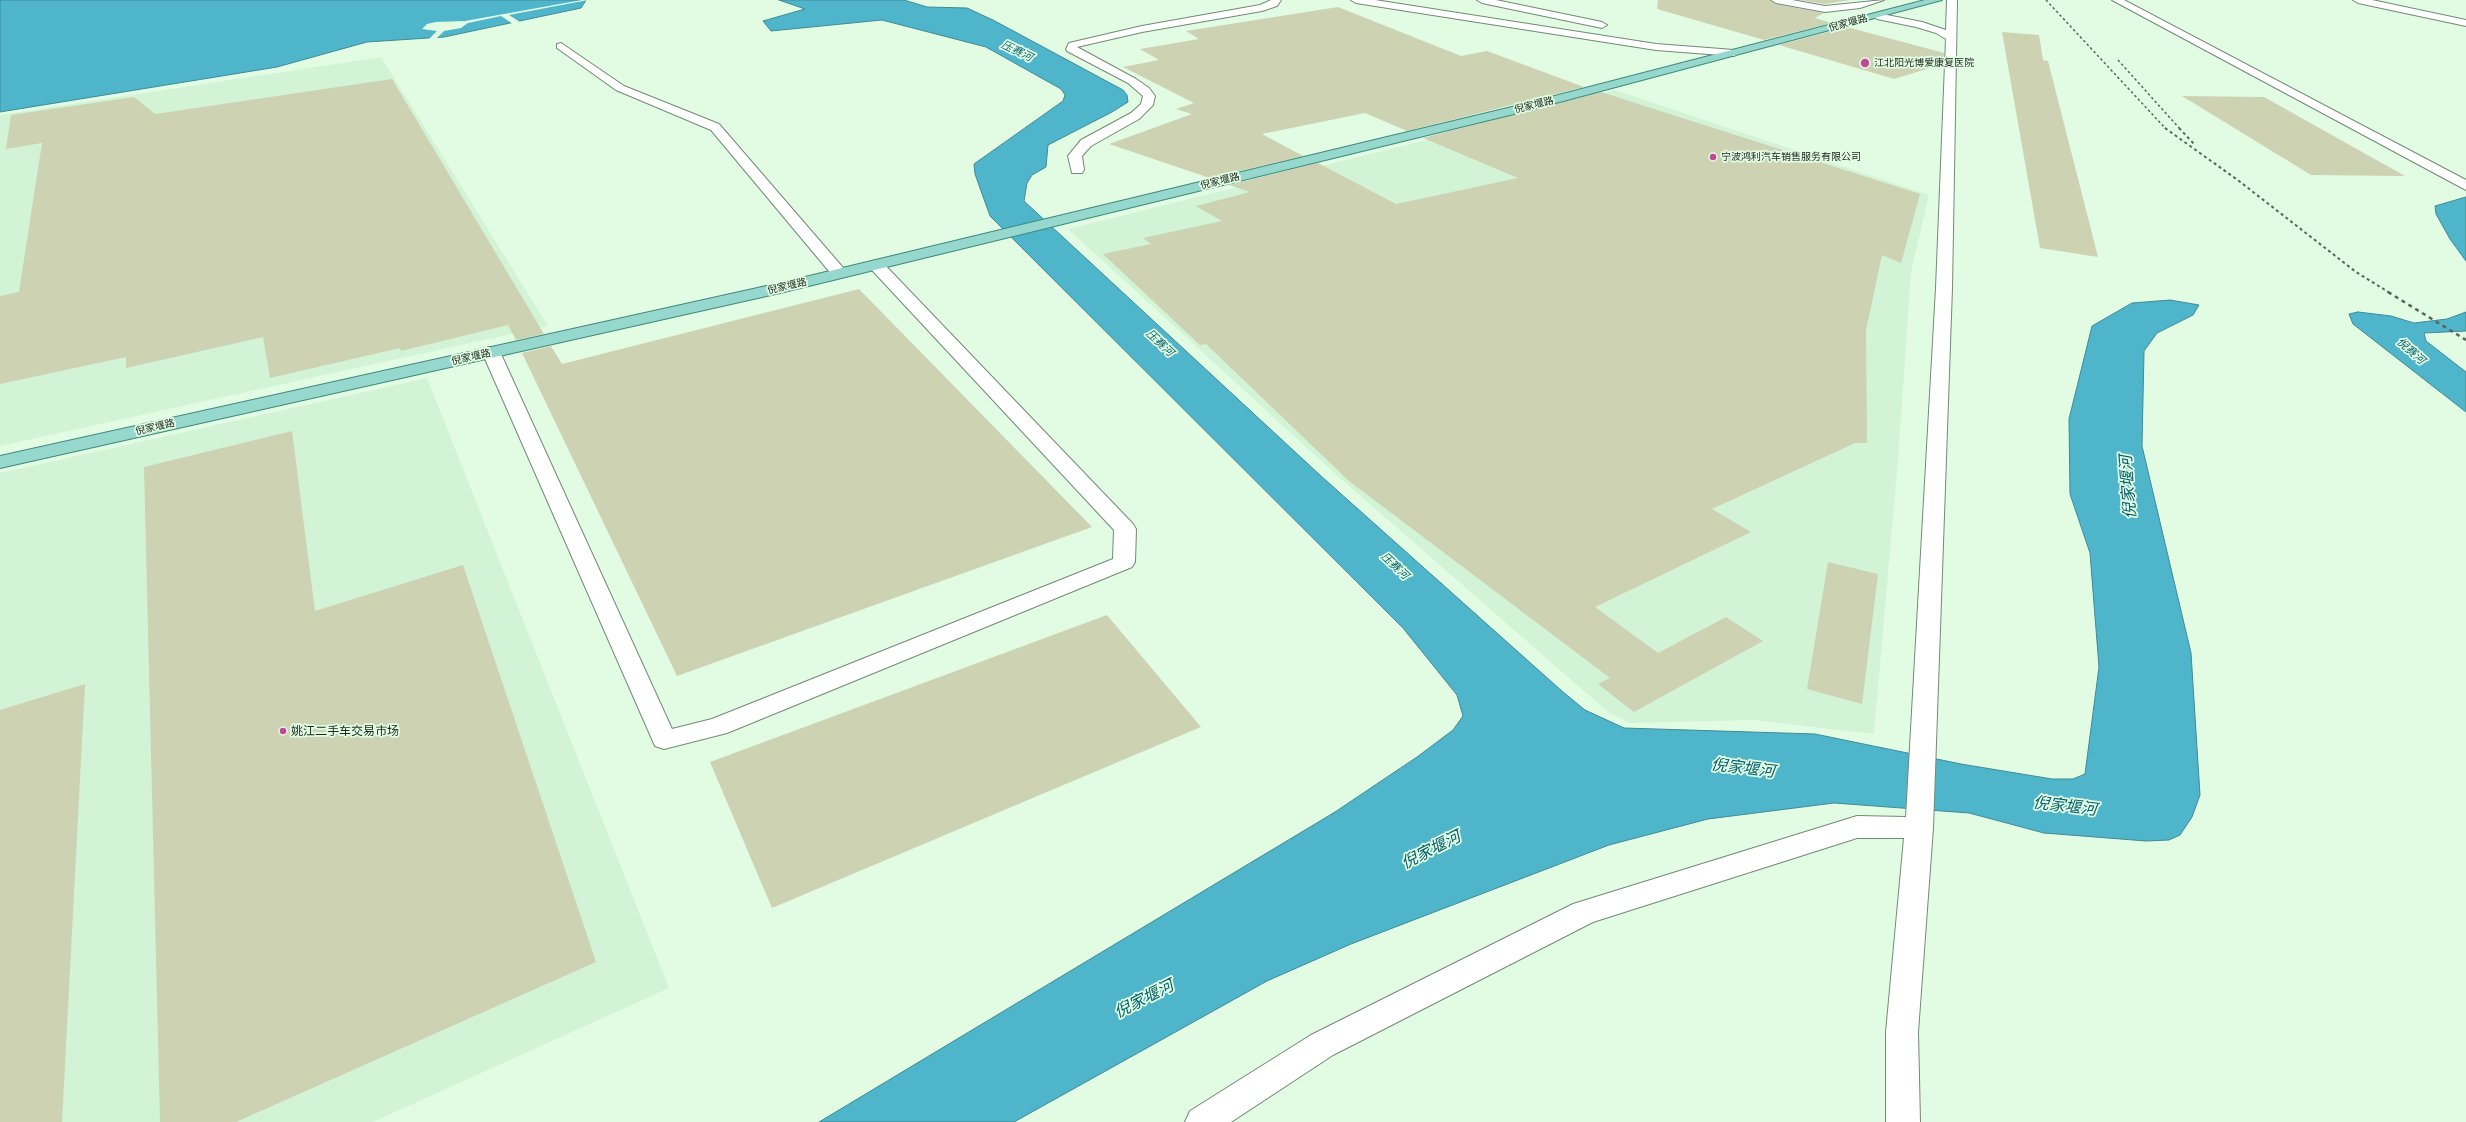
<!DOCTYPE html>
<html>
<head>
<meta charset="utf-8">
<style>
	body { margin:0 }
	canvas { display:block; background:#e2fce4 }
</style>
</head>
<body>
<canvas width="2466" height="1122"></canvas>
<script>
const g = document.querySelector('canvas').getContext('2d');
g.lineJoin = 'round';
function fill(path, color) {
  g.fillStyle = color;
  g.fill(path, 'evenodd');
}
function poly(rows) {
  const path = new Path2D();
  for (const r of rows) {
    path.moveTo(r[0], r[1]);
    for (let i = 2; i < r.length; i += 2) path.lineTo(r[i], r[i + 1]);
  }
  return path;
}
function strokePath(path, color, width, dash) {
  g.strokeStyle = color;
  g.lineWidth = width;
  g.lineCap = dash ? 'butt' : 'round';
  g.setLineDash(dash || []);
  g.stroke(path);
}
function label(font, color, halo, rows, align = 'center') {
  g.font = font + ' Lato,"Noto Sans SC",sans-serif';
  g.lineWidth = 3.5;
  g.setLineDash([]);
  g.textBaseline = 'middle';
  g.strokeStyle = halo;
  g.fillStyle = color;
  for (const [text, x, y, turn = 0] of rows) {
    g.save();
    g.translate(x, y);
    g.rotate((+turn || 0) * Math.PI / 180);
    g.textAlign = isNaN(turn) ? turn : align;
    if (halo) g.strokeText(text, 0, 0);
    g.fillText(text, 0, 0);
    g.restore();
  }
}
const built = poly([
	[381,57,548,326,0,446,0,115],
	[1615,90,1929,195,1911,272,1898,460,1874,734,1753,720,1629,723,1608,712,1332,471,1068,229,1511,119],
	[427,378,669,988,373,1122,0,1122,0,473]
]);
const water = poly([
	[0,0,586,0,581,8,444,37,367,42,277,67,0,112,0,0],
	[779,0,904,0,927,7,967,8,993,20,1123,90,1127,95,1128,102,1112,112,1048,145,1046,167,1032,175,1027,183,1024,201,1321,476,1563,692,1585,710,1624,728,1815,734,1961,764,2052,779,2073,779,2085,774,2099,667,2090,553,2070,494,2069,419,2092,326,2132,303,2170,300,2199,305,2193,315,2157,333,2144,351,2142,446,2191,653,2200,795,2192,817,2180,835,2169,840,2146,841,2044,833,1969,813,1834,803,1708,819,1609,845,1351,944,1267,981,1014,1122,819,1122,1335,812,1417,757,1453,730,1463,716,1457,695,1403,628,990,216,975,174,974,164,1063,101,1065,95,1061,89,986,47,882,20,771,31,763,21,805,9,779,0],
	[2466,197,2466,261,2450,239,2436,214,2435,206,2466,197],
	[2358,312,2391,316,2414,323,2447,319,2466,312,2466,331,2424,333,2426,341,2466,372,2466,412,2353,324,2349,314,2358,312]
]);
const pier = poly([
	[582,0,588,0,509,15,520,22,513,24,501,16,468,23,461,28,444,31,436,39,429,39,437,31,422,29,427,24,436,22,465,21]
]);
const building = poly([
	[1658,0,1770,0,1776,4,1824,13,1815,18,1832,23,1764,40,1657,9],
	[1800,0,1851,0,1825,4],
	[1338,7,1461,56,1487,51,1584,87,1407,131,1365,113,1262,134,1303,156,1210,178,1109,144,1192,114,1176,109,1194,103,1123,67,1159,60,1140,49,1199,39,1186,31],
	[1847,27,1944,53,1943,64,1894,79,1779,45],
	[2002,32,2039,35,2043,60,2048,61,2098,257,2040,248],
	[392,79,544,334,516,340,508,325,401,351,400,348,270,378,263,337,126,368,126,357,0,384,0,296,19,292,42,143,6,149,11,115,134,97,155,114],
	[1601,92,1920,194,1901,263,1882,255,1866,330,1867,443,1855,443,1712,509,1751,532,1595,607,1658,653,1726,617,1763,641,1634,712,1598,684,1610,678,1349,481,1206,344,1200,345,1103,254,1151,244,1143,238,1222,221,1196,206,1250,192,1229,185,1318,163,1396,204,1518,178,1423,138],
	[2182,96,2264,97,2405,176,2311,175],
	[859,289,1092,527,677,676,522,353,551,346,562,364],
	[292,431,315,611,463,565,596,962,236,1122,160,1122,144,467],
	[1828,562,1878,574,1862,704,1807,689],
	[1107,615,1201,727,772,908,710,762],
	[85,684,62,1122,0,1122,0,710]
]);
const minor = poly([
	[1271,0,1281,0,1277,6,1262,11,1142,32,1077,47,1136,79,1149,88,1155,96,1153,105,1139,119,1091,146,1082,156,1084,170,1082,173,1072,173,1068,156,1081,140,1131,113,1141,104,1143,96,1128,83,1067,51,1066,49,1069,43,1142,26,1260,5,1271,0],
	[1351,0,1375,0,1656,44,1734,50,1739,53,1734,56,1656,50,1356,3,1351,0],
	[1477,0,1496,0,1602,22,1607,25,1602,28,1482,3,1477,0],
	[1771,0,1792,0,1825,6,1884,0,1860,8,1825,12,1776,3,1771,0],
	[1947,0,1957,0,1952,288,1933,828,1918,1032,1920,1122,1886,1122,1886,1032,1904,838,1857,838,1593,922,1333,1055,1231,1122,1185,1122,1190,1111,1311,1035,1573,904,1857,816,1906,817,1936,288,1946,39,1936,33,1916,27,1877,19,1872,16,1877,13,1922,22,1946,30,1947,0],
	[2112,0,2124,0,2466,180,2466,190,2112,0],
	[2353,0,2372,0,2466,20,2466,26,2358,3,2353,0],
	[561,43,624,86,719,124,845,270,847,273,845,276,833,276,711,130,616,90,557,48,557,44,561,43],
	[876,260,882,262,1133,524,1136,529,1135,562,1132,567,727,733,664,749,655,746,482,352,485,348,491,347,497,348,500,352,672,729,712,719,1113,559,1114,530,870,268,868,265,870,262,876,260]
]);
const major = poly([
	[1925,0,1942,0,1522,112,780,293,0,468,0,456,780,283,1516,106,1925,0]
]);
const railFar2 = poly([
	[2046,0,2166,129],
	[2118,60,2180,129]
]);
const railFar1 = poly([
	[2165,128,2239,181,2356,272,2390,293],
	[2179,128,2195,145]
]);
const rail = poly([
	[2388,292,2466,340]
]);
const markers = [
	[1865,63,5,"#c24799"],
	[1713,157,4,"#c24799"],
	[283,731,4,"#c24799"]
];
const farStreetnames = [
	["倪家堰路",1848,23,-15],
	["倪家堰路",1534,105,-14],
	["倪家堰路",1220,181,-14],
	["倪家堰路",787,286,-13],
	["倪家堰路",471,357,-13],
	["倪家堰路",155,427,-13]
];
const farPoinames = [
	["江北阳光博爱康复医院",1874,63],
	["宁波鸿利汽车销售服务有限公司",1721,157]
];
const farWaternames = [
	["压赛河",1017,51,26],
	["压赛河",1160,343,43],
	["倪赛河",2411,351,41],
	["压赛河",1395,566,43]
];
const poiNames = [
	["姚江二手车交易市场",291,731]
];
const nearWaternames = [
	["倪家堰河",2128,487,-94],
	["倪家堰河",1743,768,7],
	["倪家堰河",2065,806,7],
	["倪家堰河",1431,850,-27],
	["倪家堰河",1144,999,-27]
];
fill(built, '#d3f3d6');
fill(water, '#4fb5ca');
strokePath(water, '#408a96', 1);
fill(pier, '#e2fce4');
fill(building, '#cdd2b3');
strokePath(minor, '#738a75', 2);
strokePath(major, '#3e897a', 2);
fill(minor, '#fff');
fill(major, '#96d8cd');
strokePath(railFar2, '#576659', 1.5, [2.5, 2.5]);
strokePath(railFar1, '#576659', 2, [3, 3]);
strokePath(rail, '#576659', 2.5, [4, 4]);
for (const [x, y, r, color] of markers) {
  const dot = new Path2D();
  dot.arc(x, y, r, 0, 2 * Math.PI);
  g.fillStyle = color;
  g.fill(dot);
  strokePath(dot, '#e2fce4', 1.5);
}
label('10px', '#1d271e', '#e2fce4', farStreetnames);
label('10px', '#1d271e', '#e2fce4', farPoinames, 'left');
label('italic 11px', '#045f6e', '#e2fce4', farWaternames);
label('12px', '#1d271e', '#e2fce4', poiNames, 'left');
label('italic 16px', '#045f6e', '#e2fce4', nearWaternames);
</script>
</body>
</html>
